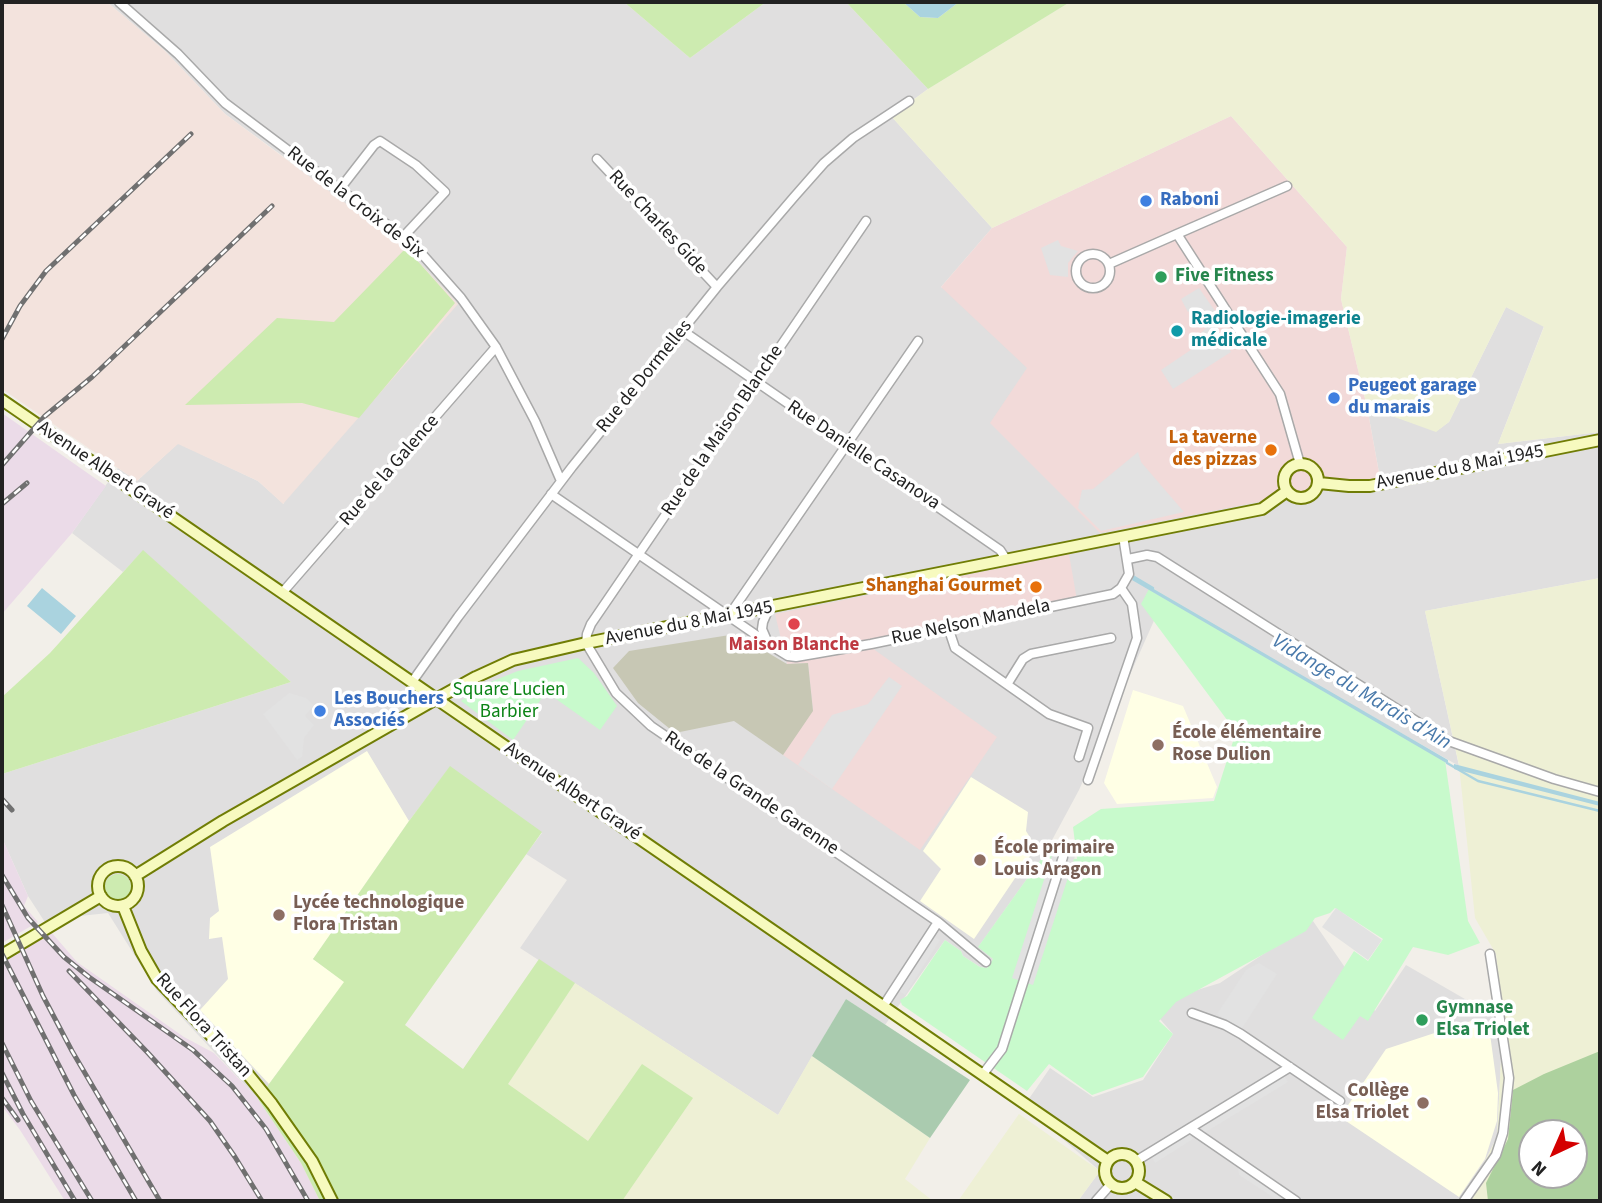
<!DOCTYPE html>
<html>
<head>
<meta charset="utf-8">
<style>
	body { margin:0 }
	#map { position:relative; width:1602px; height:1203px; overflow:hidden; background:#f2efe9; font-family:"Source Sans 3",sans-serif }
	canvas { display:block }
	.frame { position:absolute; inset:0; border:4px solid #222; pointer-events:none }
	.north { position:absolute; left:1518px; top:1119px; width:70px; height:70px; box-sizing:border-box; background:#fff; border:2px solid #a7a7a7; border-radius:50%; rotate:224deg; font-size:19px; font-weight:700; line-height:28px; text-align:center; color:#222 }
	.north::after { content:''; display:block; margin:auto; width:24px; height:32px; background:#d40000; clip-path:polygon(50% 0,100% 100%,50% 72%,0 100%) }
</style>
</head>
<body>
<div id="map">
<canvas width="1602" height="1203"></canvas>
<div class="frame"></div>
<div class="north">N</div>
</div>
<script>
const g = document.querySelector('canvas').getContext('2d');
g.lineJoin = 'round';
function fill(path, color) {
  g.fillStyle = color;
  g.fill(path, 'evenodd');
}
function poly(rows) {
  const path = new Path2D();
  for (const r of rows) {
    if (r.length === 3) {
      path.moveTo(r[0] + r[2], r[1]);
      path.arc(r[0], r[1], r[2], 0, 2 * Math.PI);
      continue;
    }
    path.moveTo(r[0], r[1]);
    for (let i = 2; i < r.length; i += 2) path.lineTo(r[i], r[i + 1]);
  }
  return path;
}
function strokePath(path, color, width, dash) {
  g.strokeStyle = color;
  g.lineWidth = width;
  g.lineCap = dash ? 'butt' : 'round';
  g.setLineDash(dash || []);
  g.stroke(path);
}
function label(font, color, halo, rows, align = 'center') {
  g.font = font + ' "Source Sans 3",sans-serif';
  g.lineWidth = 7;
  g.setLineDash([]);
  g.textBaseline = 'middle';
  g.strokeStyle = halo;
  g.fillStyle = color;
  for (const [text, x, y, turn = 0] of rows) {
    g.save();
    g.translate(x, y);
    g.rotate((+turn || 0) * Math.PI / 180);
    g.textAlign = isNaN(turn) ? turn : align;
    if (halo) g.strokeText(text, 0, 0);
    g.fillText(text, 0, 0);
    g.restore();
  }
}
const residential = poly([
	[107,2,624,2,690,58,766,2,846,2,928,89,891,116,992,228,941,287,1380,478,1367,407,1436,431,1449,422,1506,307,1544,326,1498,444,1600,432,1600,578,1425,611,1459,766,1164,598,1079,790,1044,855,979,946,993,959,987,968,980,967,963,956,961,951,945,940,885,1025,846,999,778,1115,520,948,567,880,526,854,542,833,450,767,409,821,313,958,345,982,258,1099,157,991,108,913,80,916,52,933,28,896,2,838,2,774,291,682,143,551,123,572,72,533,118,468,137,481,178,443,258,481,284,504,295,165,225,114,165,51],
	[1313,921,1375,1011,1406,965,1503,1021,1497,1137,1465,1201,1078,1201,1100,1171,1024,1106,1050,1068,1093,1097,1143,1080,1173,1034,1148,1005,1220,983]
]);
const commercial = poly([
	[1231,116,1347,247,1341,299,1367,407,1380,478,1100,533,990,423,1027,368,941,287,992,228],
	[1069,554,1078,606,872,648,997,737,920,850,783,755,813,710,808,663,787,664,775,614]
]);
const industrial = poly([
	[2,413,106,486,72,533,2,614],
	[2,838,28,896,24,906,38,922,2,943],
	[52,933,77,962,184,1037,214,1053,258,1099,301,1163,320,1201,65,1201,20,1130,2,1106,2,962]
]);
const education = poly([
	[1133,690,1183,706,1217,787,1213,798,1117,804,1104,783],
	[367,751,409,821,313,959,345,982,269,1084,200,1010,228,979,222,937,209,939,210,918,219,911,210,847],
	[971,777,1028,812,1026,831,1036,847,974,939,920,901,941,869,923,851],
	[1471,1021,1490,1034,1498,1093,1497,1121,1485,1159,1459,1197,1340,1117,1386,1049]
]);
const military = poly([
	[2,2,107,2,165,51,225,114,406,248,458,304,283,504,258,481,178,444,137,481,2,389]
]);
const construction = poly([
	[736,634,787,664,808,663,813,711,783,755,734,721,675,733,638,703,613,668,629,651]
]);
const farmland = poly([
	[1070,2,1600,2,1600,432,1498,444,1544,327,1506,307,1449,422,1436,432,1367,407,1341,299,1347,247,1231,116,992,228,891,116,928,89],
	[1600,578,1600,1201,1465,1201,1497,1137,1503,1020,1496,954,1475,918,1459,765,1425,611],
	[1532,1133,1574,1133,1574,1175,1532,1175],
	[575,983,778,1115,812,1056,930,1138,905,1179,933,1201,551,1201,507,1084],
	[1019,1114,1100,1171,1078,1201,958,1201]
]);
const grass = poly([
	[624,2,766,2,690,58],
	[846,2,903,2,920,17,938,18,959,2,1070,2,928,89],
	[406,248,455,303,359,418,302,403,185,405,277,318,334,322],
	[143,550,291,682,2,774,2,697,50,653],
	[450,766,542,832,405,1025,463,1069,539,959,575,983,508,1084,588,1141,642,1064,693,1098,622,1201,320,1201,301,1163,258,1099,344,982,313,959,409,821],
	[118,887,13]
]);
const forest = poly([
	[1600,1051,1600,1201,1488,1201,1486,1183,1508,1139,1513,1090,1544,1074],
	[1532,1133,1574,1133,1574,1175,1532,1175]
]);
const cemetery = poly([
	[846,999,970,1080,930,1138,812,1056]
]);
const park = poly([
	[1150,587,1445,760,1468,921,1480,943,1448,955,1413,947,1368,1021,1360,1016,1343,1040,1312,1018,1354,951,1368,961,1383,939,1335,908,1330,913,1315,918,1306,931,1176,1002,1159,1021,1173,1034,1143,1077,1092,1095,1049,1064,1027,1091,902,1005,900,1000,907,996,945,940,961,951,963,956,980,967,987,968,993,959,978,947,1044,855,1077,859,1073,827,1101,809,1214,801,1236,732,1141,604],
	[578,658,594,673,617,706,600,730,546,692,513,740,461,701,480,686,518,671]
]);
const parking = poly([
	[1058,240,1061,246,1078,251,1068,263,1068,277,1050,275,1041,248],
	[1199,288,1224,324,1216,329,1231,352,1173,389,1161,370,1204,341,1201,333,1206,328,1193,309,1188,312,1181,299],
	[1138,452,1141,462,1184,512,1101,531,1078,508,1082,490,1093,489],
	[889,677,902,686,832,789,798,765,832,715,868,704],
	[289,693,306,698,314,705,305,716,314,725,304,738,302,757,297,760,263,714],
	[1055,846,1076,853,1033,985,1012,978],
	[1336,908,1382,940,1368,960,1322,927],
	[930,934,940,940,905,995,895,988],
	[1259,963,1277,974,1241,1030,1217,1014,1246,970],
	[1282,1072,1288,1082,1204,1133,1199,1124],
	[1188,1130,1193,1139,1155,1163,1149,1153],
	[1237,1161,1296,1201,1279,1201,1239,1175]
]);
const water = poly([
	[903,2,959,2,938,18,920,17],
	[1133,577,1448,760,1448,764,1132,580],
	[42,588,76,616,61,634,27,606],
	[1454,764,1600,802,1600,806,1454,769]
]);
const stream = poly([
	[1131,575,1153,588],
	[1447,763,1478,781,1600,811]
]);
const street = poly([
	[119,2,178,54,225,103,414,245,461,298,496,347,535,421,561,481],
	[597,159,717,287],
	[339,190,374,145,380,141,416,165,445,192,403,237],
	[866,221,591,624,587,634,586,643,616,693,651,726,938,922,986,962],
	[1177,234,1287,186],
	[1093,271,17],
	[1109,264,1177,234,1280,394,1300,464],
	[683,331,1000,550,1006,559],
	[551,494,775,648,788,656,796,657,871,644,1113,594,1121,588,1129,574,1123,536],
	[1128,559,1147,555,1157,557,1446,740,1554,779,1600,792],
	[282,593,496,347],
	[730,614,918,341],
	[948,627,955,648,1049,714,1088,728,1079,757],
	[768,643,762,629,763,622,769,608],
	[412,682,458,617,572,467,717,287,794,197,824,163,853,138,909,101],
	[1008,683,1023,659,1031,654,1111,638],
	[1088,780,1137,638,1132,604,1121,588],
	[884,1005,938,922],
	[1192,1013,1225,1025,1241,1034,1340,1101],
	[983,1074,1002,1049,1063,857],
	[1191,1129,1296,1201],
	[1136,1161,1290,1067],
	[1096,1201,1111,1184],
	[1464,1201,1496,1155,1503,1133,1509,1078,1490,954]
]);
const secondary = poly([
	[2,400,1108,1161],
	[1301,481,17],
	[1319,483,1349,486,1370,486,1600,440],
	[118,886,20],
	[135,876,223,821,436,699,476,677,513,660,586,643,1262,509,1287,491],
	[123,906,141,951,157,979,246,1072,272,1104,312,1161,332,1201],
	[2,955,101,896],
	[1122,1171,17],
	[1135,1182,1166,1201]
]);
const rail = poly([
	[2,339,20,306,46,271,191,134],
	[2,465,45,416,92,377,272,206],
	[2,504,27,483],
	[2,799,12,810],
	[2,875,28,918,64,957,89,977,193,1050,232,1086,266,1129,308,1201],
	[2,905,43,996,72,1051,160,1201],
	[2,954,74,1095,136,1201],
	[69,971,148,1053,210,1121,235,1157,262,1201],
	[2,1043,31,1101,92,1201],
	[2,1073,23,1114,75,1201],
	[2,1098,18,1120]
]);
const markers = [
	[1146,201,7,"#3f7fe0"],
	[1161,277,7,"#2e9e5b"],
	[1177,331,7,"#0f9aa8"],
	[1334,398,7,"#3f7fe0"],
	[1271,450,7,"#e8710a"],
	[1036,587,7,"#e8710a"],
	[794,624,7,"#e0444e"],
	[320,711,7,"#3f7fe0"],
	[1158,745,7,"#8d6e63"],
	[980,860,7,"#8d6e63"],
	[279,915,7,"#8d6e63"],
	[1422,1020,7,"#2e9e5b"],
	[1423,1103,7,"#8d6e63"]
];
const shopNames = [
	["Raboni",1160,201],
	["Peugeot garage",1348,387],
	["du marais",1348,409],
	["Les Bouchers",334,700],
	["Associés",334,722]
];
const streetNames = [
	["Rue de la Croix de Six",355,203,38],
	["Rue Charles Gide",657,223,47],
	["Rue de Dormelles",645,377,-51],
	["Rue de la Maison Blanche",723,431,-56],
	["Rue Danielle Casanova",863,456,34],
	["Avenue du 8 Mai 1945",1460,468,-11],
	["Avenue Albert Gravé",105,471,34],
	["Rue de la Galence",390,471,-49],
	["Rue Nelson Mandela",971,623,-12],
	["Avenue du 8 Mai 1945",689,624,-11],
	["Avenue Albert Gravé",572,792,34],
	["Rue de la Grande Garenne",751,794,34],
	["Rue Flora Tristan",203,1026,48]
];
const leisureNames = [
	["Five Fitness",1175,277],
	["Gymnase",1436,1009],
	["Elsa Triolet",1436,1031]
];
const cultureNames = [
	["Radiologie-imagerie",1191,320],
	["médicale",1191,342]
];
const foodNames = [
	["La taverne",1257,439],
	["des pizzas",1257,461],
	["Shanghai Gourmet",1022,587]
];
const healthNames = [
	["Maison Blanche",794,646]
];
const parkNames = [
	["Square Lucien",509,691],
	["Barbier",509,713]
];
const educationNames = [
	["École élémentaire",1172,734],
	["Rose Dulion",1172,756],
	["École primaire",994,849],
	["Louis Aragon",994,871],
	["Lycée technologique",293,904],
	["Flora Tristan",293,926],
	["Collège",1409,1092,"right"],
	["Elsa Triolet",1409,1114,"right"]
];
const waterNames = [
	["Vidange du Marais d'Ain",1361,693,31]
];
fill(residential, '#e0dfdf');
fill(commercial, '#f2dad9');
fill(industrial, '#ebdbe8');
fill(education, '#ffffe5');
fill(military, '#f3e3dd');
fill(construction, '#c7c7b4');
fill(farmland, '#eef0d5');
fill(grass, '#cdebb0');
fill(forest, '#add19e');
fill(cemetery, '#aacbaf');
fill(park, '#c8facc');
fill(parking, '#e2e2e2');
fill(water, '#aad3df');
strokePath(stream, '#aad3df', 2.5);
strokePath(street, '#a9a9a9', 11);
strokePath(secondary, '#707d05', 14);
strokePath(street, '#fff', 8);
strokePath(secondary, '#f7fabf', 10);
strokePath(rail, '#707070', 5);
strokePath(rail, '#fff', 2.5, [8]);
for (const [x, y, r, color] of markers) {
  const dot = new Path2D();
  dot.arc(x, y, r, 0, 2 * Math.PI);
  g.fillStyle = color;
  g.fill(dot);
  strokePath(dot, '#fff', 2.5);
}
label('bold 19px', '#366cbe', '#fff', shopNames, 'left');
label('19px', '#222', '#fff', streetNames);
label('bold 19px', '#27864d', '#fff', leisureNames, 'left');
label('bold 19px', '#0d838f', '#fff', cultureNames, 'left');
label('bold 19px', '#c56008', '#fff', foodNames, 'right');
label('bold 19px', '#be3a42', '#fff', healthNames);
label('19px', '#0c8416', '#fff', parkNames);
label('bold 19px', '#785e54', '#fff', educationNames, 'left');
label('italic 21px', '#4a7aab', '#fff', waterNames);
</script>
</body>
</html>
